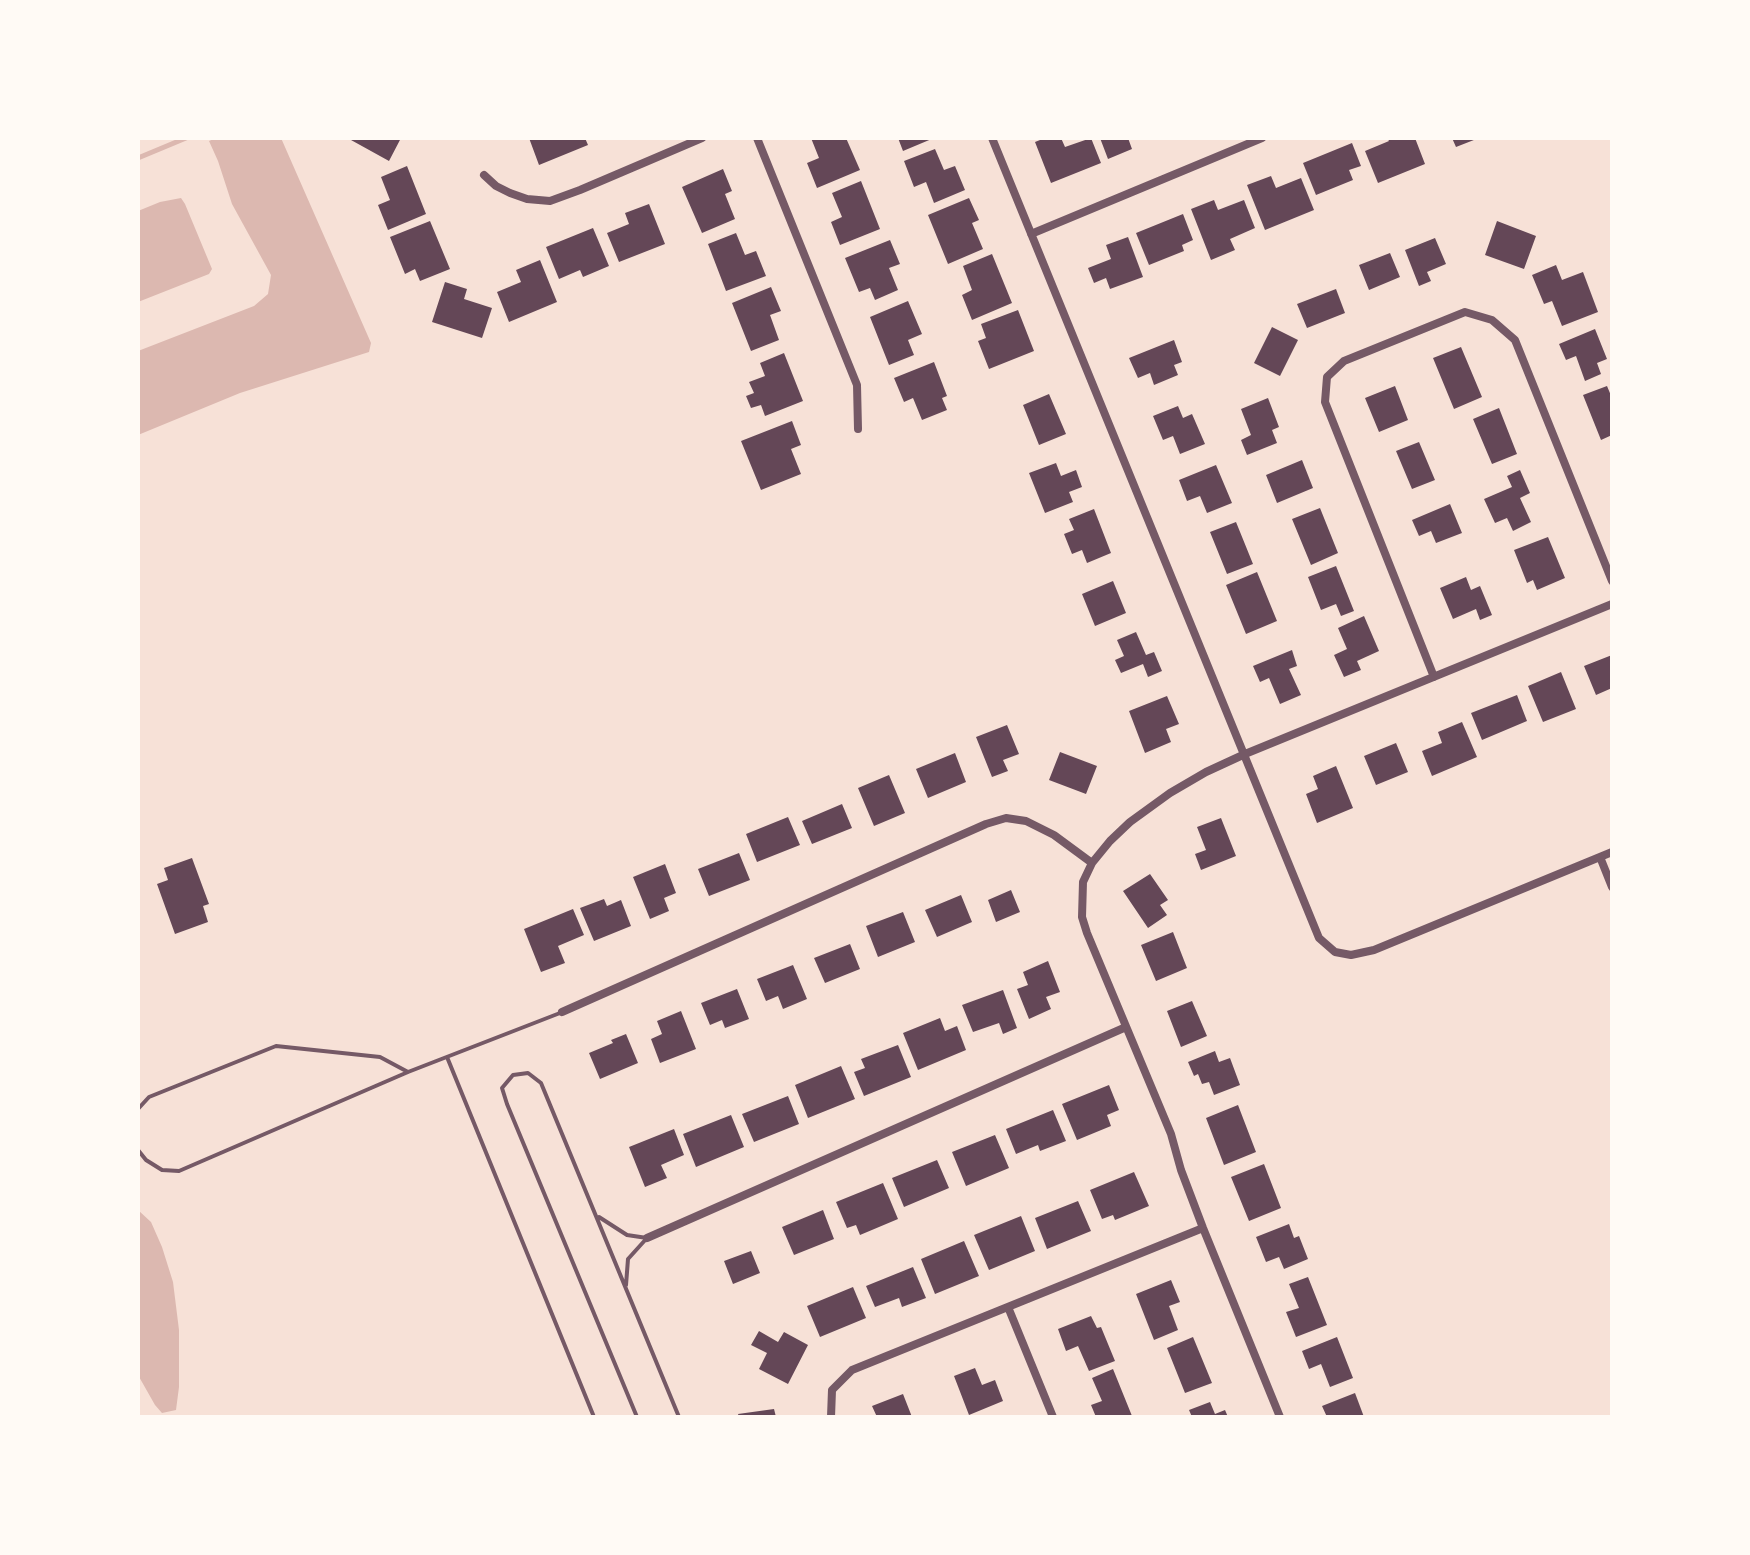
<!DOCTYPE html>
<html>
<head>
<meta charset="utf-8">
<style>
	body { margin:0 }
	#map { position:relative; width:1750px; height:1555px; overflow:hidden; background:#f7e1d7; font-family:"Source Serif 4",serif }
	canvas { display:block }
	.frame { position:absolute; inset:0; border:140px solid #fffaf5; pointer-events:none }
</style>
</head>
<body>
<div id="map">
<canvas width="1750" height="1555"></canvas>
<div class="frame"></div>
</div>
<script>
const g = document.querySelector('canvas').getContext('2d');
g.lineJoin = 'round';
function fill(path, color) {
  g.fillStyle = color;
  g.fill(path, 'evenodd');
}
function poly(rows) {
  const path = new Path2D();
  for (const r of rows) {
    path.moveTo(r[0], r[1]);
    for (let i = 2; i < r.length; i += 2) path.lineTo(r[i], r[i + 1]);
  }
  return path;
}
function strokePath(path, color, width, dash) {
  g.strokeStyle = color;
  g.lineWidth = width;
  g.lineCap = dash ? 'butt' : 'round';
  g.setLineDash(dash || []);
  g.stroke(path);
}
const water = poly([
	[216,138,281,138,371,343,369,352,240,393,138,435,138,351,254,306,268,294,271,275,232,204,218,161,209,141],
	[181,198,185,204,212,269,209,274,138,302,138,211,160,202],
	[138,1210,151,1222,162,1247,173,1282,179,1330,179,1387,176,1410,162,1413,155,1405,138,1375]
]);
const stream = poly([
	[138,158,186,138]
]);
const building = poly([
	[352,138,401,138,389,161,351,140],
	[529,138,585,138,588,145,539,165],
	[811,138,846,138,860,170,817,188,807,163,819,158],
	[898,138,934,138,903,151],
	[1045,138,1061,138,1065,147,1091,138,1101,163,1051,183,1035,142],
	[1100,138,1128,138,1132,149,1108,159],
	[1387,138,1415,138,1425,164,1378,183,1365,151,1389,141],
	[1452,138,1479,138,1456,147],
	[1352,143,1361,166,1349,170,1353,180,1316,195,1303,163],
	[935,149,944,170,955,166,965,190,934,203,926,182,914,187,904,161],
	[407,166,426,214,388,230,378,205,390,200,381,177],
	[723,169,732,191,725,194,735,219,702,233,682,187],
	[1271,176,1276,188,1301,178,1314,210,1265,230,1247,185],
	[861,181,880,229,840,245,831,222,842,217,832,193],
	[969,198,979,220,972,223,983,249,948,264,928,215],
	[1214,200,1218,210,1244,200,1255,228,1230,239,1235,250,1211,260,1191,209],
	[649,204,665,244,619,262,607,233,629,224,625,213],
	[1183,214,1193,240,1182,245,1184,251,1149,265,1136,233],
	[430,221,450,269,420,281,415,269,405,274,390,237],
	[1497,221,1536,236,1524,269,1485,255],
	[593,228,609,266,583,277,580,270,559,279,546,247],
	[736,233,745,255,756,251,766,276,726,291,708,244],
	[1128,237,1143,277,1110,289,1106,278,1094,283,1088,268,1111,259,1106,245],
	[1435,238,1446,264,1427,272,1431,281,1419,286,1405,250],
	[890,240,900,264,889,268,898,290,875,300,870,288,859,292,845,258],
	[1390,253,1400,277,1369,290,1359,265],
	[992,254,1012,303,972,320,962,295,972,290,963,266],
	[540,260,557,302,509,322,497,292,521,282,516,270],
	[1556,265,1562,280,1583,272,1598,312,1562,326,1552,301,1544,304,1532,275],
	[445,282,467,289,464,299,492,308,482,338,432,322],
	[771,287,781,311,770,315,779,340,751,351,732,303],
	[1336,289,1345,313,1307,328,1297,304],
	[908,301,922,334,908,340,914,355,889,365,870,317],
	[1018,310,1034,351,989,369,978,341,986,338,981,324],
	[1272,327,1298,340,1280,376,1254,363],
	[1595,329,1607,359,1597,363,1601,374,1585,381,1576,356,1566,360,1559,344],
	[1174,340,1182,362,1174,365,1178,375,1154,385,1150,373,1138,378,1129,358],
	[1461,347,1482,397,1454,409,1433,358],
	[784,353,803,401,765,416,761,405,751,408,746,396,754,393,749,382,765,376,760,363],
	[934,362,947,396,942,398,947,410,922,420,913,398,904,402,894,378],
	[1395,386,1408,420,1379,432,1365,398],
	[1607,386,1612,398,1612,435,1601,440,1583,395],
	[1049,394,1066,434,1039,445,1023,405],
	[1268,398,1279,427,1272,430,1277,443,1247,455,1241,440,1251,435,1241,409],
	[1178,406,1183,418,1192,414,1205,444,1180,454,1173,436,1163,440,1153,416],
	[1499,408,1517,454,1492,464,1473,419],
	[792,421,801,445,791,449,801,474,761,490,741,441],
	[1419,442,1435,480,1412,489,1396,451],
	[1302,460,1313,488,1277,503,1266,475],
	[1056,463,1061,476,1076,470,1082,487,1069,492,1073,502,1045,513,1029,473],
	[1216,465,1232,503,1207,513,1200,496,1187,501,1179,480],
	[1520,470,1530,493,1520,498,1531,522,1513,531,1507,518,1495,523,1484,499,1512,487,1507,476],
	[1450,504,1462,533,1436,543,1431,531,1419,536,1412,520],
	[1320,508,1338,553,1311,565,1292,519],
	[1094,509,1111,553,1087,563,1082,550,1072,554,1064,534,1074,530,1069,519],
	[1236,522,1253,564,1227,574,1210,532],
	[1548,537,1565,578,1537,590,1533,580,1527,583,1514,550],
	[1336,566,1354,611,1341,616,1336,604,1321,610,1308,577],
	[1257,572,1277,621,1246,634,1226,585],
	[1466,577,1471,590,1480,586,1492,615,1480,620,1476,609,1453,619,1440,588],
	[1113,581,1126,613,1095,626,1082,594],
	[1364,616,1379,651,1357,661,1361,670,1344,677,1334,655,1347,649,1338,628],
	[1136,632,1146,655,1154,652,1162,671,1148,677,1143,664,1121,673,1115,660,1124,656,1117,640],
	[1292,650,1297,666,1289,669,1301,695,1280,704,1269,678,1260,682,1253,666],
	[1612,655,1612,688,1596,695,1584,666],
	[1561,672,1576,709,1543,722,1528,686],
	[1517,695,1527,721,1482,740,1471,713],
	[1167,696,1179,724,1166,729,1171,742,1145,753,1129,711],
	[1462,722,1477,757,1432,776,1422,751,1442,743,1438,732],
	[1007,725,1019,754,1003,760,1008,771,992,777,976,737],
	[1396,743,1408,772,1376,785,1364,756],
	[1060,752,1097,766,1086,794,1049,780],
	[955,753,966,782,928,798,916,769],
	[1336,766,1353,808,1317,823,1306,794,1318,789,1313,776],
	[889,775,905,813,874,826,858,788],
	[842,804,852,828,812,844,802,821],
	[788,817,800,845,757,862,746,834],
	[1221,818,1236,856,1201,870,1195,854,1206,850,1197,827],
	[739,853,750,880,709,896,698,869],
	[192,858,209,904,203,906,208,922,175,934,157,884,168,880,164,868],
	[665,864,676,893,664,898,669,911,650,919,633,877],
	[1150,874,1168,900,1160,905,1167,915,1148,928,1123,891],
	[1011,890,1020,912,996,922,988,900],
	[961,895,972,922,937,937,925,910],
	[604,899,607,906,621,900,631,926,594,941,580,908],
	[573,909,584,935,558,946,565,963,541,972,524,929],
	[903,912,915,942,878,957,866,926],
	[1173,932,1187,968,1156,981,1141,945],
	[850,944,860,969,825,983,814,958],
	[1048,961,1060,992,1046,997,1051,1009,1029,1019,1017,989,1028,985,1023,972],
	[793,965,807,999,783,1009,778,996,766,1001,757,979],
	[737,989,749,1019,725,1028,722,1020,710,1025,701,1003],
	[1003,990,1017,1028,1003,1034,999,1023,973,1032,962,1005],
	[1192,1001,1207,1036,1181,1047,1167,1011],
	[681,1011,696,1049,660,1063,651,1039,662,1034,657,1021],
	[940,1018,945,1031,957,1026,966,1050,918,1070,903,1033],
	[626,1034,638,1063,600,1079,589,1053,613,1043,611,1040],
	[898,1045,911,1077,864,1096,854,1072,865,1068,861,1059],
	[1215,1051,1219,1062,1230,1058,1240,1085,1214,1095,1209,1082,1202,1084,1198,1074,1194,1076,1188,1062],
	[841,1066,855,1099,808,1118,795,1085],
	[1109,1085,1119,1110,1107,1115,1111,1126,1077,1140,1062,1104],
	[788,1096,799,1124,754,1142,742,1114],
	[1238,1105,1256,1152,1224,1165,1206,1118],
	[1053,1110,1066,1141,1040,1151,1038,1145,1016,1154,1006,1129],
	[731,1115,744,1147,696,1167,683,1134],
	[674,1129,684,1155,661,1165,667,1178,645,1187,629,1147],
	[995,1135,1009,1168,966,1186,952,1152],
	[937,1160,949,1188,904,1207,892,1178],
	[1264,1164,1281,1208,1249,1221,1231,1177],
	[1134,1172,1149,1206,1115,1220,1113,1215,1102,1219,1090,1190],
	[883,1183,898,1219,860,1235,856,1225,847,1228,836,1202],
	[1078,1201,1091,1231,1047,1249,1035,1218],
	[823,1210,834,1239,794,1255,782,1227],
	[1021,1216,1035,1251,989,1270,974,1235],
	[1289,1224,1294,1238,1299,1236,1308,1259,1284,1269,1279,1257,1266,1262,1256,1237],
	[964,1241,979,1276,935,1294,921,1259],
	[751,1251,760,1273,733,1284,724,1261],
	[913,1267,926,1298,902,1307,899,1298,875,1307,866,1286],
	[1308,1277,1327,1325,1296,1337,1286,1312,1299,1308,1289,1284],
	[1171,1280,1180,1302,1169,1306,1178,1330,1154,1340,1136,1294],
	[853,1287,866,1318,820,1337,807,1306],
	[1091,1316,1097,1328,1101,1327,1115,1361,1089,1371,1078,1346,1066,1351,1058,1329],
	[759,1331,778,1342,784,1332,808,1345,788,1384,759,1369,767,1353,751,1345],
	[1193,1337,1212,1383,1185,1393,1167,1348],
	[1337,1337,1353,1378,1330,1387,1321,1364,1309,1369,1302,1351],
	[975,1368,982,1385,995,1380,1003,1401,969,1415,954,1376],
	[1113,1369,1132,1416,1096,1417,1091,1405,1102,1401,1092,1378],
	[1355,1393,1364,1417,1327,1417,1322,1406],
	[903,1394,912,1417,877,1417,872,1406],
	[1210,1402,1215,1414,1225,1410,1228,1417,1192,1417,1189,1410],
	[774,1409,776,1417,739,1417,738,1414]
]);
const service = poly([
	[447,1057,594,1417],
	[138,1109,149,1097,276,1046,380,1057,408,1072],
	[138,1150,146,1160,162,1170,179,1171,408,1072,560,1013],
	[599,1217,627,1235,647,1238],
	[626,1285,628,1259,647,1238],
	[637,1417,507,1104,502,1088,513,1075,528,1073,541,1083,679,1417]
]);
const minor = poly([
	[757,138,857,385,858,429],
	[992,138,1319,938,1335,952,1351,955,1374,950,1612,852],
	[484,175,496,186,510,193,527,199,550,201,580,190,702,138],
	[1031,234,1262,138],
	[1434,677,1325,402,1327,377,1344,361,1465,312,1492,320,1515,340,1612,581],
	[1600,857,1612,887],
	[562,1012,986,824,1006,818,1026,821,1054,835,1092,863],
	[647,1238,1126,1027],
	[1008,1307,1053,1417],
	[831,1417,832,1390,852,1370,1203,1228],
	[1280,1417,1203,1228,1181,1170,1171,1134,1087,933,1082,917,1083,882,1092,863,1110,841,1130,822,1170,793,1206,772,1245,754,1612,604]
]);
fill(water, '#dcb8b0');
strokePath(stream, '#dcb8b0', 5);
fill(building, '#644757');
strokePath(service, '#755966', 4);
strokePath(minor, '#755966', 8);
</script>
</body>
</html>
